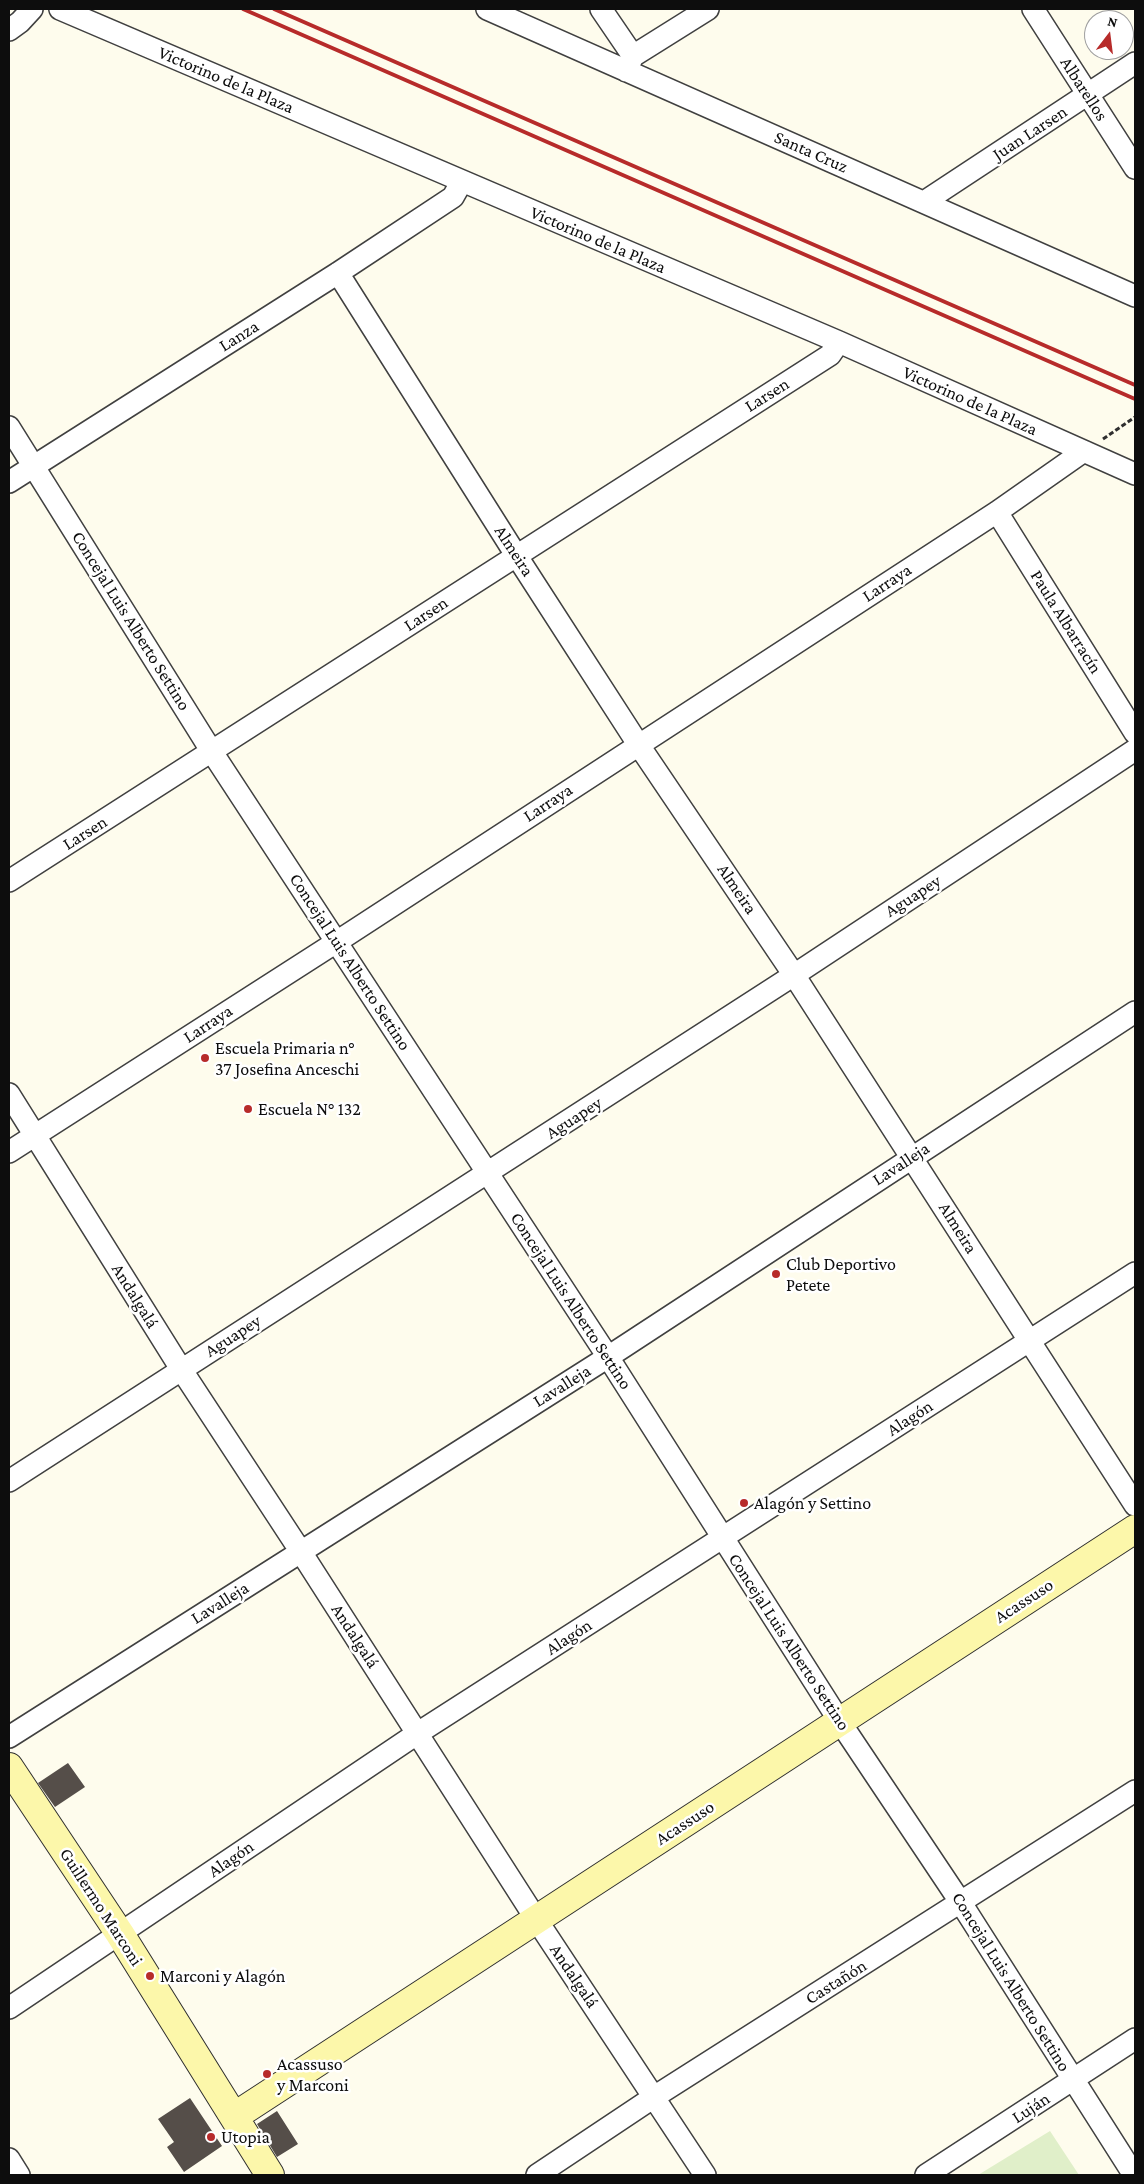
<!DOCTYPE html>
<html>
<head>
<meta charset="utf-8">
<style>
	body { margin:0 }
	#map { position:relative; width:1144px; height:2184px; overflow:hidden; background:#fefced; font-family:"Crimson Pro",serif }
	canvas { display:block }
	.frame { position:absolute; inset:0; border:10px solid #0d0d0d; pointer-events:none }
	.north { position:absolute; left:1084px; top:10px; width:50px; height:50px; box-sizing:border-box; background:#fff; border:1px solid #9e9e9e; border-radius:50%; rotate:15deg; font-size:14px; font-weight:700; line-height:20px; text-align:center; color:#0d0d0d }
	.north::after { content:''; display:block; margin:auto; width:18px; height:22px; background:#b72b2a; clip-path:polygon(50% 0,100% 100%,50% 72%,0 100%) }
</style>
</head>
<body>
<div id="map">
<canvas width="1144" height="2184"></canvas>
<div class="frame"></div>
<div class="north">N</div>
</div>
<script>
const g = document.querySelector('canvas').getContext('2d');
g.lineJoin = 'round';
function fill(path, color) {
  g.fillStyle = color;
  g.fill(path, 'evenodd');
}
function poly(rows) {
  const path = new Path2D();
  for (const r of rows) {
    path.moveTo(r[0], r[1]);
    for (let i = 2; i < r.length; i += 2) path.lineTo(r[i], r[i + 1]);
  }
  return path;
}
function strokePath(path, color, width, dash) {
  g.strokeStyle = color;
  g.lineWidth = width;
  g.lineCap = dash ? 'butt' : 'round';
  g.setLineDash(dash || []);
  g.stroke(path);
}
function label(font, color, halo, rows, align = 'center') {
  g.font = font + ' "Crimson Pro",serif';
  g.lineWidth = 5;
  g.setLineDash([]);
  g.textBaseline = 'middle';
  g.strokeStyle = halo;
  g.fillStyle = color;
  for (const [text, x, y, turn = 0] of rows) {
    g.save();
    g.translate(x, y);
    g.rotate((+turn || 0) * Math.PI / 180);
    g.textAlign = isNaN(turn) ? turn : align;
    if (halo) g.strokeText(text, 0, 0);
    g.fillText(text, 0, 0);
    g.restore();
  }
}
const pitch = poly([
	[1050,2131,1079,2175,978,2175]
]);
const building = poly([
	[68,1763,85,1787,55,1807,38,1783],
	[190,2098,222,2146,184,2172,167,2147,174,2142,158,2119],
	[277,2111,298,2144,277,2157,257,2124]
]);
const path = poly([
	[1103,439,1135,417]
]);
const street = poly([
	[60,9,839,342,1135,474],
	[487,9,1135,296],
	[601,9,633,56],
	[1033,9,1135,168],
	[9,30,20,22,32,9],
	[626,71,633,56,708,9],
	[924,202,1135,63],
	[338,273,516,555,638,744,794,975,1135,1505],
	[9,427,212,752,608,1357,840,1722,961,1903,1134,2175],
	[9,482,338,273,453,197,462,181],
	[997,512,1135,733],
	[9,881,830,355,839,342],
	[9,1094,181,1369,301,1552,536,1919,705,2175],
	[9,1152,338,941,997,512,1084,451],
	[9,1481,794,975,1135,750],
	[9,1737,608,1357,1135,1012],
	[9,2008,418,1733,1135,1273],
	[9,2159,19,2175],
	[537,2175,654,2097,1135,1791],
	[926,2175,1135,2039]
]);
const secondary = poly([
	[9,1767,120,1934,270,2175],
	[235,2116,1135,1529]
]);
const rail = poly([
	[243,9,1135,399],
	[274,9,1135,385]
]);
const markers = [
	[205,1058,5,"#b72b2a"],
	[248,1109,5,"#b72b2a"],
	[776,1274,5,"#b72b2a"],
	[744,1503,5,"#b72b2a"],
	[150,1976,5,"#b72b2a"],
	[267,2074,5,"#b72b2a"],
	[211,2137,5,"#b72b2a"]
];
const streetNames = [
	["Victorino de la Plaza",226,80,23],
	["Albarellos",1084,89,57],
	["Juan Larsen",1030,133,-33],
	["Santa Cruz",811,152,24],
	["Victorino de la Plaza",598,240,23],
	["Lanza",239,336,-32],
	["Larsen",767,395,-32],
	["Victorino de la Plaza",970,401,24],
	["Almeira",514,551,57],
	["Larraya",887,583,-33],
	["Larsen",426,614,-33],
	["Concejal Luis Alberto Settino",131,621,58],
	["Paula Albarracín",1066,622,58],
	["Larraya",548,803,-33],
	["Larsen",85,833,-32],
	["Almeira",737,889,56],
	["Aguapey",913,896,-33],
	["Concejal Luis Alberto Settino",350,962,57],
	["Larraya",208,1024,-33],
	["Aguapey",574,1118,-33],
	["Lavalleja",901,1164,-33],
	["Almeira",958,1228,58],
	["Andalgalá",135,1296,58],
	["Concejal Luis Alberto Settino",571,1301,57],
	["Aguapey",233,1336,-33],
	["Lavalleja",562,1386,-32],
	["Alagón",910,1418,-33],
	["Acassuso",1024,1601,-33],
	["Lavalleja",220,1603,-32],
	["Andalgalá",355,1636,57],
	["Alagón",569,1637,-33],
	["Concejal Luis Alberto Settino",789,1642,57],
	["Acassuso",685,1823,-33],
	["Alagón",231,1859,-34],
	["Guillermo Marconi",101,1907,57],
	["Andalgalá",574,1976,56],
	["Castañón",836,1982,-32],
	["Concejal Luis Alberto Settino",1011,1982,58],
	["Luján",1031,2108,-33]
];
const poiNames = [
	["Escuela Primaria n°",215,1048],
	["37 Josefina Anceschi",215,1069],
	["Escuela N° 132",258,1109],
	["Club Deportivo",786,1264],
	["Petete",786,1285],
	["Alagón y Settino",754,1503],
	["Marconi y Alagón",160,1976],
	["Acassuso",277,2064],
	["y Marconi",277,2085],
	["Utopia",221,2137]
];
fill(pitch, '#e0efc9');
fill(building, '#554e49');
strokePath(street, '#404040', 24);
strokePath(secondary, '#2f2f2f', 30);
strokePath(path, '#2f2f2f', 3, [5, 2.5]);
strokePath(street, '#fff', 21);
strokePath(secondary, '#fcf7aa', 28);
strokePath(rail, '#b72b2a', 4);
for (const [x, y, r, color] of markers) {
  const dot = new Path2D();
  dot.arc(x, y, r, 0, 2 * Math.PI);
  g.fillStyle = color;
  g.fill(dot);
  strokePath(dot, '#fff', 2);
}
label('18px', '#0d0d0d', '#fff', streetNames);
label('18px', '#0d0d0d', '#fff', poiNames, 'left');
</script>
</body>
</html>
